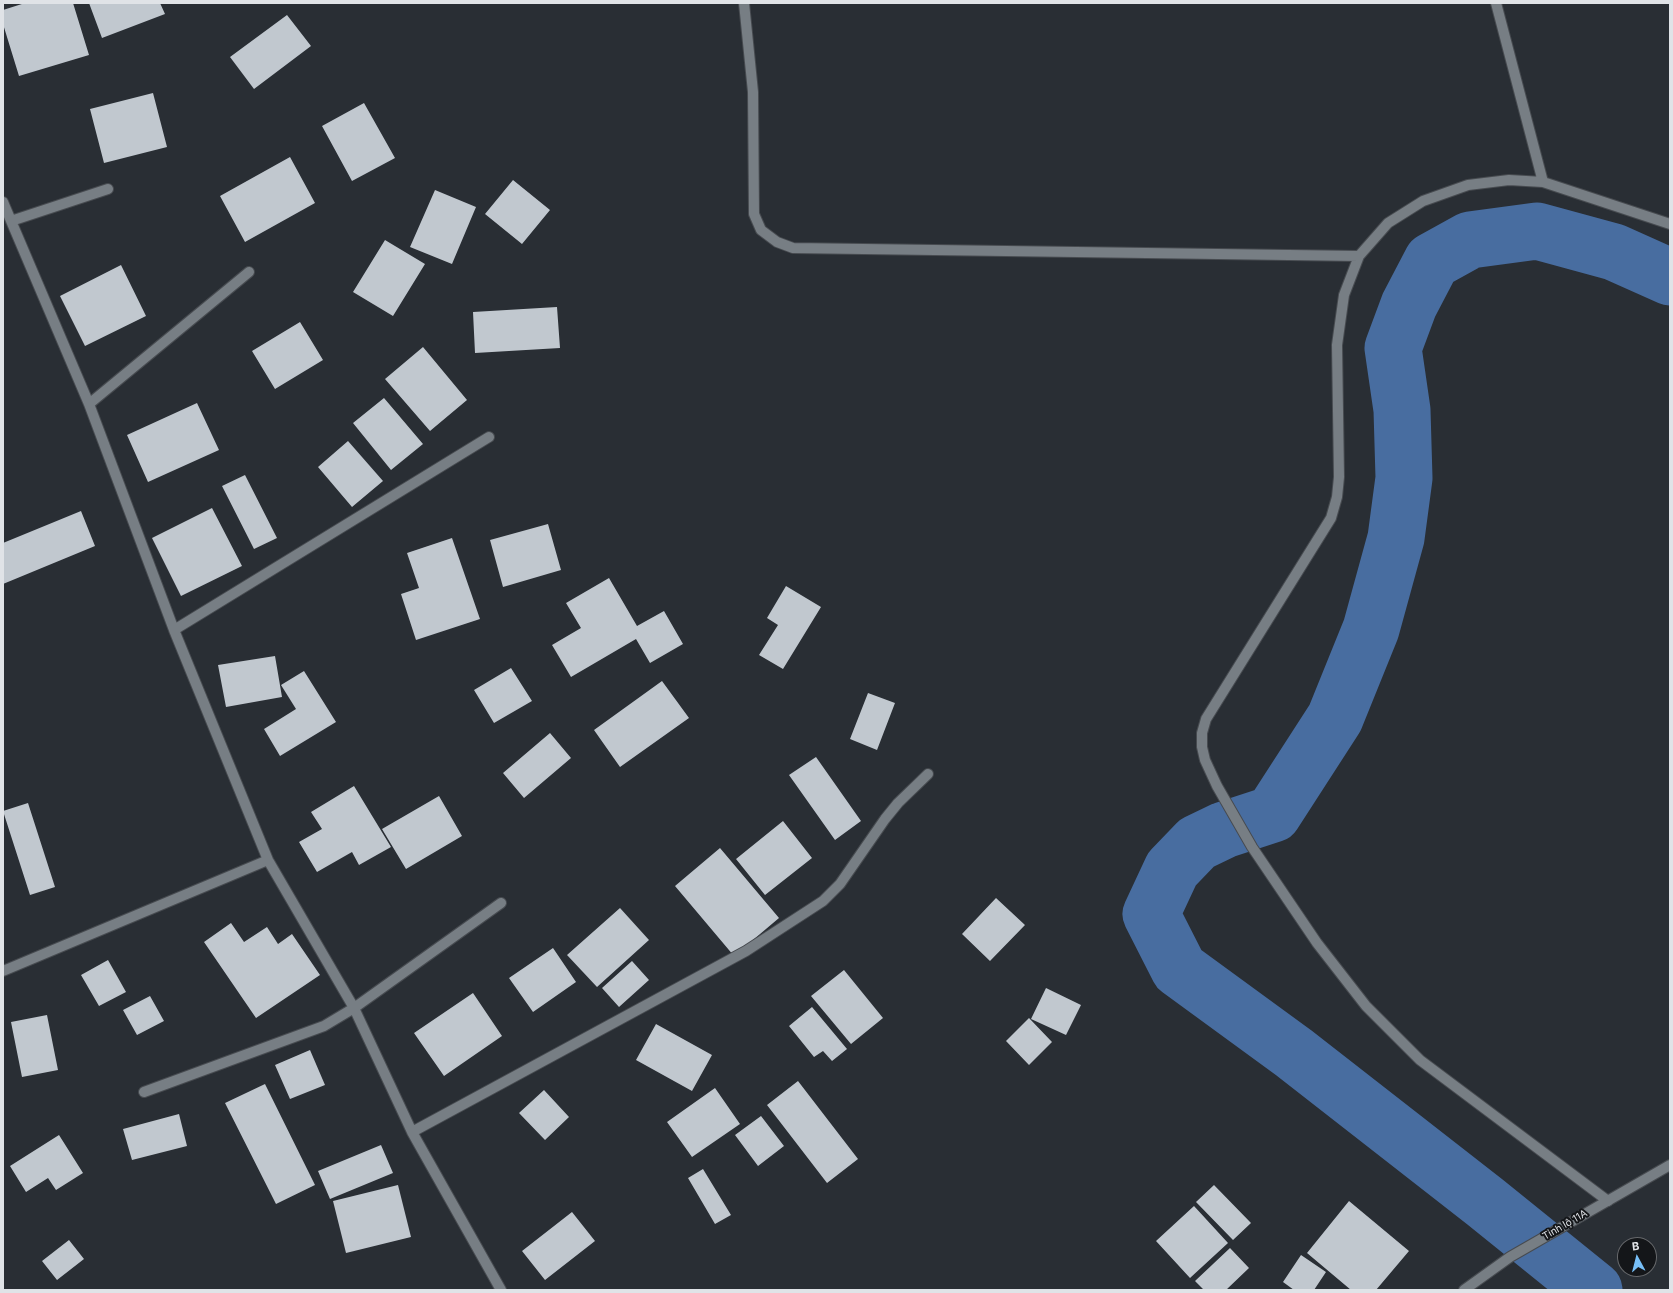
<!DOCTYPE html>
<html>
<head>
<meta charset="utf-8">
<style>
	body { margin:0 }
	#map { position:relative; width:1673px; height:1293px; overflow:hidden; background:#292e34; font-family:Inter,sans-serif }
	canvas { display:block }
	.frame { position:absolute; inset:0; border:4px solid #e0e3e7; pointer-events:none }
	.north { position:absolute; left:1617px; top:1237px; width:40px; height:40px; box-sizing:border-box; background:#141619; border:1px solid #66686b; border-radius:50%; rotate:353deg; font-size:11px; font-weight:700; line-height:16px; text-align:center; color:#e0e3e7 }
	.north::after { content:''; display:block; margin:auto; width:14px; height:18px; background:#77bff7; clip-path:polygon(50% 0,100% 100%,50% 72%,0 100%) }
</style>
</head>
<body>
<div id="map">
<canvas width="1673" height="1293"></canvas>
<div class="frame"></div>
<div class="north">B</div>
</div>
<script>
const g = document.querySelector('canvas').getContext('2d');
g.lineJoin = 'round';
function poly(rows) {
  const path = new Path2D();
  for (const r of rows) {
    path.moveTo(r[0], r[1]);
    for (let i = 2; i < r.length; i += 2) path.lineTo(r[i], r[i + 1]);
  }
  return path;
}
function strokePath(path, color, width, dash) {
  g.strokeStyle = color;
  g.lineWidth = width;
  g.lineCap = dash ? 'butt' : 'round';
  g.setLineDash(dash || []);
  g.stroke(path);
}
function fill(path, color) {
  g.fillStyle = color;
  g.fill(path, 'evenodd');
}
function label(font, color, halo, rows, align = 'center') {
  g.font = font + ' Inter,sans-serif';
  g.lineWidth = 4;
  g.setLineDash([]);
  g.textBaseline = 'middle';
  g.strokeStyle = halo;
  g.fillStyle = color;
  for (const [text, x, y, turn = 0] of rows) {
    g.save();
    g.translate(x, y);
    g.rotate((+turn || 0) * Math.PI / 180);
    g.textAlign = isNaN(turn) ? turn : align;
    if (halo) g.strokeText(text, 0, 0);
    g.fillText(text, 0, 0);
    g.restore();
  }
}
const river = poly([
	[1594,1290,1485,1202,1294,1053,1179,969,1151,914,1172,869,1197,843,1224,830,1273,814,1335,718,1371,629,1396,538,1404,478,1402,410,1393,348,1409,305,1432,261,1470,240,1537,231,1614,252,1670,277]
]);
const building = poly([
	[25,3,73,3,89,55,19,76,3,24,3,10],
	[89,3,160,3,165,14,102,38],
	[287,15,311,46,254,89,230,57],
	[153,93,167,147,104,163,90,109],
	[364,103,395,158,352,181,322,126],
	[290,157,315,203,245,242,220,196],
	[513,180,550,210,522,244,485,214],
	[435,190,476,207,452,264,410,247],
	[385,240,425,264,393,316,353,292],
	[121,265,146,316,85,346,60,296],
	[557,307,560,348,475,353,473,312],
	[300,322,323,360,275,389,252,351],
	[423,347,467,400,430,431,385,379],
	[384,398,423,444,391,470,353,423],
	[197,403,219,450,148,482,127,435],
	[348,441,383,481,352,507,318,467],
	[245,475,277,538,254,549,222,486],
	[212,508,242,566,181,596,152,538],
	[81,511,95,546,3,584,3,543],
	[548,524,561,570,503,587,490,540],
	[452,538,480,619,416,640,401,594,419,588,407,553],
	[609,578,637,626,664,611,683,644,650,663,636,639,571,677,552,645,581,628,566,603],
	[786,586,821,607,783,669,759,655,778,625,767,618],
	[275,656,282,697,226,707,218,665],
	[511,668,532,701,494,723,474,690],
	[304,671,336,722,280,756,264,729,296,709,281,685],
	[662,681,689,718,620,767,594,730],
	[868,693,895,703,877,750,850,739],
	[550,733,571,758,524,798,503,773],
	[816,757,861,821,835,840,789,775],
	[354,786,391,847,359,865,352,852,317,872,299,842,322,829,311,812],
	[439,796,462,836,406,869,382,829],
	[28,803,55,887,30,895,3,811],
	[783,821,812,858,765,895,736,859],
	[720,848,779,918,734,956,675,886],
	[996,898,1025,925,990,961,962,934],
	[620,908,649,940,597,987,567,955],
	[231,923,244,942,267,927,278,944,292,934,320,975,256,1018,204,942],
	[553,948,576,982,533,1012,509,978],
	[108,960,126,992,99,1006,81,975],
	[632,961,649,980,619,1007,602,988],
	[844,970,883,1018,851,1044,811,996],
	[1046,988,1081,1005,1066,1035,1031,1019],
	[473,993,502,1036,444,1076,414,1033],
	[150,996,164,1021,137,1035,123,1010],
	[812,1007,847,1049,832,1061,823,1051,814,1057,789,1026],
	[47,1015,58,1070,22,1077,11,1022],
	[1029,1018,1052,1042,1029,1065,1006,1041],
	[656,1024,712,1055,692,1091,636,1060],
	[310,1050,325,1085,290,1099,275,1065],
	[798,1081,858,1159,827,1183,767,1105],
	[265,1084,315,1185,276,1204,225,1103],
	[715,1088,740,1124,692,1157,667,1122],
	[544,1090,569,1117,545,1140,519,1113],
	[179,1114,187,1146,132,1160,123,1129],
	[761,1116,784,1146,758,1166,735,1135],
	[59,1135,83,1173,56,1190,48,1178,26,1192,10,1166],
	[381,1145,393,1173,330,1199,318,1171],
	[703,1169,731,1215,715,1224,688,1178],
	[398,1185,411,1237,346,1253,333,1201],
	[1214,1185,1251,1223,1233,1240,1196,1202],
	[1349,1201,1409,1251,1376,1290,1351,1290,1307,1253],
	[1194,1206,1228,1243,1190,1278,1156,1241],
	[572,1212,595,1241,545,1280,522,1251],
	[69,1240,84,1259,57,1280,42,1261],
	[1230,1248,1249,1268,1226,1290,1204,1290,1195,1281],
	[1301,1255,1326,1272,1314,1290,1294,1290,1283,1282]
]);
const minor = poly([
	[744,3,753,92,754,214,761,230,777,242,793,248,1359,256],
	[1496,3,1543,182],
	[3,202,89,404,174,630,268,860,354,1008,412,1132,501,1290],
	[11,221,108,189],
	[89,404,249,272],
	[174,630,489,437],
	[3,971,268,860],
	[144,1092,324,1026,354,1008,501,903],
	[412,1132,746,951,823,901,840,884,885,819,898,803,928,774],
	[1608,1201,1420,1060,1366,1006,1317,943,1252,847,1217,786,1205,760,1202,747,1202,733,1206,719,1331,518,1337,497,1339,477,1337,345,1344,295,1359,256,1388,223,1423,201,1468,185,1509,180,1543,182,1670,224]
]);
const secondary = poly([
	[1464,1290,1510,1257,1670,1165]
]);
const streetNames = [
	["Tỉnh lộ 11A",1565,1225,-30]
];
strokePath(river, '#486da0', 57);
fill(building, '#c1c8cf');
strokePath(minor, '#474b50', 12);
strokePath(secondary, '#474b50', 12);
strokePath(minor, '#777e84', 10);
strokePath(secondary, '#777e84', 10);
label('10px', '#e0e3e7', '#141619', streetNames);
</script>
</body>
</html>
